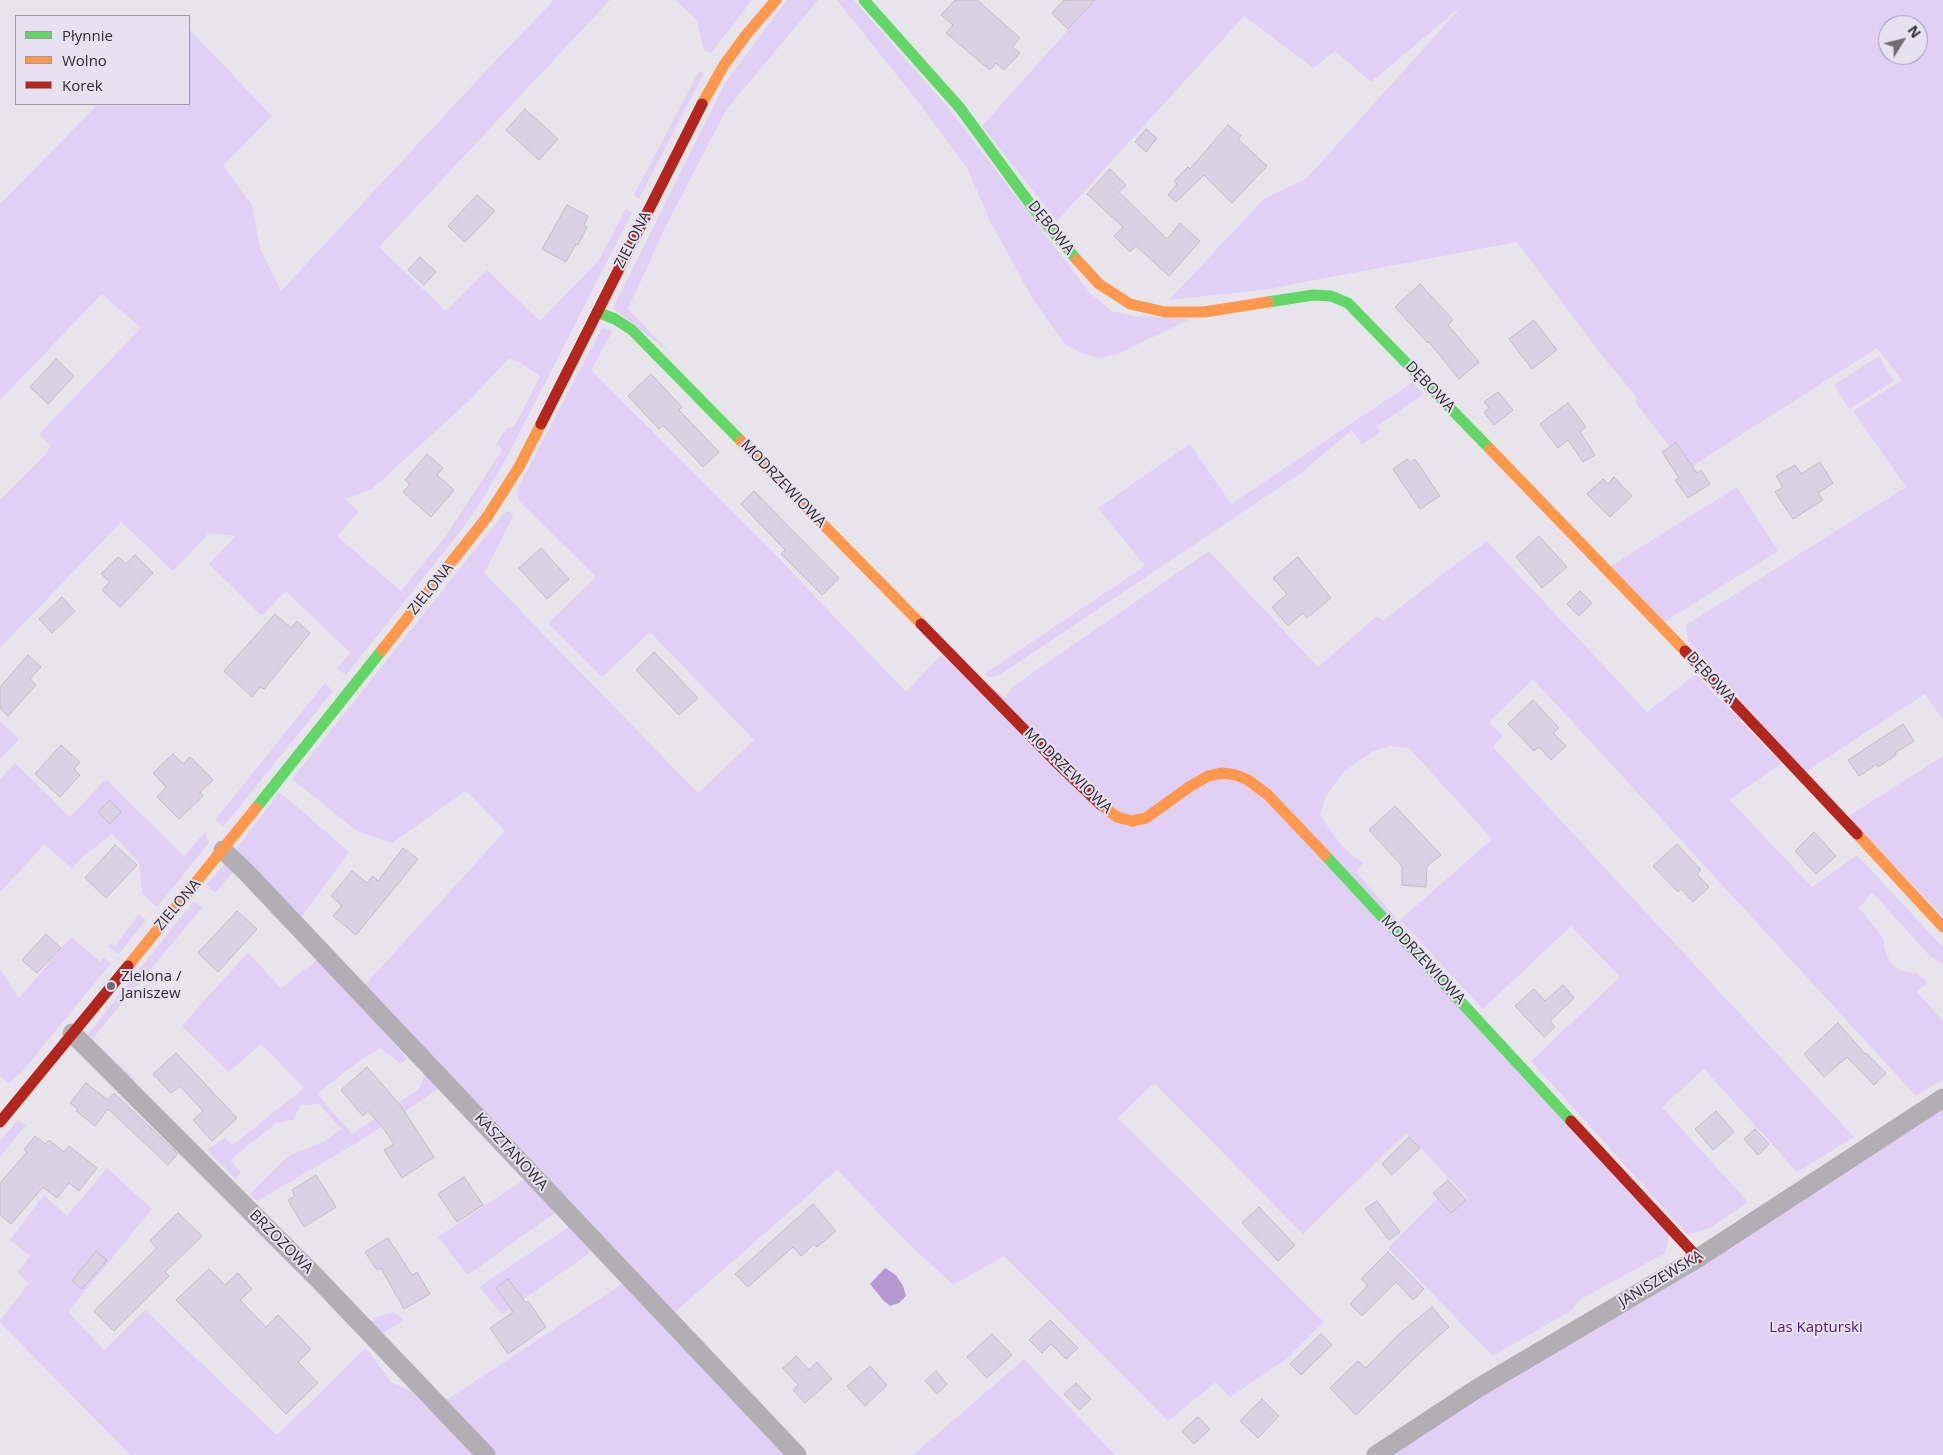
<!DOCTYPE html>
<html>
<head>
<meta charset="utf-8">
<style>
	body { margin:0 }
	#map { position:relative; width:1943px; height:1455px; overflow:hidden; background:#e8e4ec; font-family:"Open Sans",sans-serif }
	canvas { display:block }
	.legend { position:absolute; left:15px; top:15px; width:175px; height:90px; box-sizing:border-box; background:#e8e1f0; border:1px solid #9e99a4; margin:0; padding:6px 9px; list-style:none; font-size:15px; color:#2e2c32 }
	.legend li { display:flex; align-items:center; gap:10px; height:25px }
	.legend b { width:25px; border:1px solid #9e99a4 }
	.north { position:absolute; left:1878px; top:15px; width:50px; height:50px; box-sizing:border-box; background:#e8e1f0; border:1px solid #9e99a4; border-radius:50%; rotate:54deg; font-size:14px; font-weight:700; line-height:20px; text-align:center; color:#2e2c32 }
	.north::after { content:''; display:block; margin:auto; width:18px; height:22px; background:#6f6c73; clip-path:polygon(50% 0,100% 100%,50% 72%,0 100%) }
</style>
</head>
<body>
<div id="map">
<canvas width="1943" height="1455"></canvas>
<ul class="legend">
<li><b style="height:6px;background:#63d668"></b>Płynnie</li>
<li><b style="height:6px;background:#ff974d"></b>Wolno</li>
<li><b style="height:6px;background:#b3261e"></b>Korek</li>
</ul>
<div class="north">N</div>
</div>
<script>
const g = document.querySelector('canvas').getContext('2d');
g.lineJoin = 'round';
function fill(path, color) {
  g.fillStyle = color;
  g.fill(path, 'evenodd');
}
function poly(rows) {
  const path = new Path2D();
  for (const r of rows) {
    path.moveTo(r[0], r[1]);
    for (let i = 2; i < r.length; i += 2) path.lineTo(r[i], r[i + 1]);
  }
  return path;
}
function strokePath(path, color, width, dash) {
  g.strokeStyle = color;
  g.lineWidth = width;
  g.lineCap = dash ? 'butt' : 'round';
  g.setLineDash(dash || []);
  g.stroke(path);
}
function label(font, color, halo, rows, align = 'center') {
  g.font = font + ' "Open Sans",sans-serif';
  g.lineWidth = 4;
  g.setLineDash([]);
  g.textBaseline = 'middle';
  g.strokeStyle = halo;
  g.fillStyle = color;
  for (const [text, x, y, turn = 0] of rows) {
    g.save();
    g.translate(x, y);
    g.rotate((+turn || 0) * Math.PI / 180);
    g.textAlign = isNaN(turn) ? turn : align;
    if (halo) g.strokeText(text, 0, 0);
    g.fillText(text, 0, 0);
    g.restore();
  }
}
const green = poly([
	[554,0,610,0,379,247,446,311,487,270,540,321,599,260,626,209,632,213,506,459,482,500,463,528,346,675,337,669,350,653,286,591,262,616,209,564,236,536,206,533,208,535,173,571,121,522,0,648,0,500,44,456,51,446,39,434,141,328,102,294,0,400,0,204,98,104,189,104,189,29,272,116,223,166,252,205,260,248,281,291,498,58],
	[509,358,519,362,540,376,520,416,514,426,506,429,497,443,502,450,445,537,401,591,337,536,359,512,345,499,372,489,470,400],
	[675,0,752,0,711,53,704,51,696,19],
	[787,0,818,0,726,110,665,228,628,309,669,352,613,308,725,83],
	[837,0,854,0,949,109,1090,293,1112,311,1134,316,1190,319,1118,354,1098,358,1080,353,1064,343,1034,301,990,221,967,168,919,103],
	[1095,0,1943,0,1943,720,1925,694,1805,772,1688,640,1686,625,1906,487,1853,411,1902,380,1877,348,1697,463,1689,471,1681,462,1686,458,1676,443,1670,447,1635,402,1637,398,1601,354,1517,242,1262,290,1169,300,1265,198,1306,179,1462,6,1371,82,1335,51,1313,68,1244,16,1057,221,982,126],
	[1888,25,1918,25,1918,55,1888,55],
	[699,71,704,73,639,199,634,195],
	[602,328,613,331,591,370,768,547,906,692,941,655,1006,698,1012,687,1209,551,1318,667,1377,616,1383,621,1440,576,1487,541,1647,712,1696,674,1781,763,1730,800,1812,887,1857,855,1943,947,1943,965,1929,955,1872,892,1859,908,1883,938,1886,954,1892,964,1902,971,1916,973,1926,981,1927,983,1917,992,1943,1021,1943,1080,1916,1096,1533,679,1489,722,1503,736,1493,747,1854,1137,1797,1172,1704,1069,1662,1107,1748,1202,1710,1228,1688,1235,1531,1061,1620,977,1571,926,1483,1009,1400,920,1492,839,1409,748,1390,746,1373,751,1344,772,1326,796,1320,815,1336,838,1346,850,1363,863,1356,872,1670,1232,1665,1253,1581,1299,1572,1310,1493,1356,1388,1248,1438,1198,1469,1199,1406,1133,1303,1234,1154,1083,1118,1118,1324,1322,1288,1358,1230,1397,1216,1382,1168,1421,1004,1256,953,1285,910,1245,837,1170,675,1312,494,1120,426,1055,364,986,505,831,466,791,392,843,357,831,292,779,505,512,510,511,513,517,484,573,698,793,754,740,650,632,602,677,548,623,596,577,518,500,517,490],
	[1879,356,1894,381,1849,409,1834,385],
	[1413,382,1424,394,1377,426,1380,432,1362,445,1352,430,1301,473,998,676,989,677,984,674,1145,566,1098,508,1190,444,1231,504],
	[1737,487,1778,551,1664,622,1611,566],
	[325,683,333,691,224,826,215,820],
	[0,721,19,739,0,759],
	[1943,756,1943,916,1847,817],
	[15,763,70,817,106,779,184,856,205,832,209,843,157,907,142,893,139,862,112,834,82,857,72,869,45,844,0,892,0,779],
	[279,793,286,797,349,852,300,919,244,862,236,849],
	[224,865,235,870,215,893,206,885],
	[193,902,198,904,202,908,92,1039,136,1080,131,1084,85,1038],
	[139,914,146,920,119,954,107,946,110,943,115,946],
	[71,937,101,962,104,958,111,963,21,1073,9,1083,0,1076,0,969,19,998],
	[248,953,281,988,318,959,385,1032,407,1059,401,1064,380,1048,363,1058,317,1094,352,1134,419,1089,424,1077,431,1073,443,1086,355,1144,257,1201,250,1194,281,1163,290,1155,324,1142,341,1129,319,1104,301,1105,293,1120,276,1123,230,1160,241,1173,236,1179,207,1150,224,1138,233,1145,304,1088,261,1044,229,1072,182,1026,209,995],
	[1943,1103,1943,1455,1387,1455],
	[18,1120,26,1125,0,1157,0,1141],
	[107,1168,152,1209,68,1312,104,1350,145,1310,277,1435,366,1348,391,1382,411,1391,474,1455,130,1455,0,1322,0,1320,29,1283,17,1273,30,1256,10,1240,44,1195,67,1216],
	[528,1177,559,1210,468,1275,438,1237],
	[572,1225,593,1248,587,1255,502,1314,479,1287],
	[625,1282,787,1455,493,1455,445,1401],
	[393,1312,404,1320,381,1334,371,1325,374,1318],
	[1024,1359,1115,1455,913,1455,1023,1360]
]);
const water = poly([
	[885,1268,896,1275,903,1286,906,1296,899,1303,890,1306,883,1300,870,1284]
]);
const building = poly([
	[955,0,977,0,1020,38,1012,47,1020,53,1004,70,996,63,990,70,946,33,953,25,941,15,955,0],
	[1064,0,1095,0,1068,29,1052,13,1064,0],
	[525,109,558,139,539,160,506,130,525,109],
	[1228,125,1241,136,1238,139,1267,166,1232,203,1204,175,1176,202,1168,195,1177,184,1174,181,1188,167,1190,169,1228,125],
	[1146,129,1157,138,1146,152,1135,142,1146,129],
	[1110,169,1126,185,1119,192,1167,239,1180,223,1200,241,1169,276,1136,246,1130,252,1114,236,1123,227,1087,194,1110,169],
	[477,195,495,211,465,242,448,226,477,195],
	[567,205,588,216,584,225,587,227,578,245,576,244,566,262,542,249,567,205],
	[420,257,436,272,424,285,408,270,420,257],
	[1420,284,1453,320,1448,325,1479,362,1459,379,1429,342,1428,343,1395,307,1420,284],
	[1534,320,1557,350,1532,369,1509,339,1534,320],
	[56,359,74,376,48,404,30,387,56,359],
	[651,374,682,407,679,410,719,452,703,467,663,425,659,429,628,396,651,374],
	[1498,392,1513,410,1494,425,1484,412,1489,408,1484,402,1498,392],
	[1568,403,1586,427,1580,432,1595,455,1583,462,1568,440,1558,448,1540,424,1568,403],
	[1676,443,1697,473,1701,470,1710,484,1688,498,1675,480,1679,478,1662,452,1676,443],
	[427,454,443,468,437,475,454,490,431,517,403,492,410,484,405,480,427,454],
	[1407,459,1410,462,1415,459,1440,496,1420,509,1393,469,1407,459],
	[1820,462,1833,483,1818,493,1823,500,1793,519,1775,492,1783,487,1776,476,1795,465,1801,474,1820,462],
	[1614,477,1632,496,1610,517,1587,494,1603,479,1608,484,1614,477],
	[754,491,839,578,822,595,781,554,785,550,741,504,754,491],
	[1539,536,1567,567,1542,588,1516,557,1539,536],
	[541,548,569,579,547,599,519,568,541,548],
	[135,555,153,573,120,607,102,590,110,582,101,574,118,557,126,564,135,555],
	[1298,557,1331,598,1307,618,1303,613,1288,626,1272,607,1287,594,1273,578,1298,557],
	[1580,591,1592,603,1579,616,1567,604,1580,591],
	[62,597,75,611,52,633,39,619,62,597],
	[275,614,291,628,297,621,310,633,264,689,260,687,252,697,224,671,275,614],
	[654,652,698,698,679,715,636,670,654,652],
	[28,655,41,667,30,679,36,685,8,716,0,708,0,687,28,655],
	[1533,700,1559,728,1553,733,1566,746,1551,760,1539,747,1534,751,1508,724,1533,700],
	[1903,724,1914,741,1895,753,1896,755,1878,767,1877,764,1859,776,1848,760,1903,724],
	[61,745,80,762,74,769,80,775,60,797,35,774,61,745],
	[173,754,183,764,190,757,213,780,200,792,203,796,179,819,157,797,166,787,153,773,173,754],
	[110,800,121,812,110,824,98,812,110,800],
	[1395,806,1441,855,1427,866,1426,887,1402,885,1402,866,1369,830,1395,806],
	[1814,832,1836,856,1816,874,1795,851,1814,832],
	[1677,844,1701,870,1697,874,1709,887,1693,902,1681,889,1678,892,1653,866,1677,844],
	[115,845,137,865,106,898,85,878,115,845],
	[403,848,418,859,356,935,333,916,342,906,331,896,352,871,367,883,373,876,378,881,403,848],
	[237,911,257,929,218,972,198,953,237,911],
	[46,934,61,948,37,973,22,960,46,934],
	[1563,985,1574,998,1550,1021,1555,1027,1544,1037,1515,1006,1534,989,1545,1001,1563,985],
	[1838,1023,1865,1054,1866,1053,1886,1073,1874,1085,1847,1057,1824,1077,1804,1054,1838,1023],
	[176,1053,237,1118,212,1141,193,1120,203,1111,180,1086,171,1093,153,1074,176,1053],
	[367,1067,401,1106,434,1157,402,1178,384,1150,394,1144,384,1129,368,1111,363,1116,341,1090,367,1067],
	[86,1083,108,1100,114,1093,178,1154,168,1165,108,1109,95,1126,76,1111,78,1109,70,1103,86,1083],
	[1716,1111,1734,1132,1713,1150,1695,1129,1716,1111],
	[1755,1129,1769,1144,1758,1155,1744,1139,1755,1129],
	[35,1136,45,1144,49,1140,64,1152,69,1146,97,1168,79,1191,69,1183,57,1198,43,1187,11,1224,0,1215,0,1183,27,1152,24,1150,35,1136],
	[1409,1137,1420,1148,1392,1175,1382,1164,1409,1137],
	[316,1175,336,1207,304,1227,288,1200,295,1196,292,1190,316,1175],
	[464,1177,483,1205,457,1222,438,1194,464,1177],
	[1448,1180,1466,1200,1451,1213,1433,1193,1448,1180],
	[1377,1201,1400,1232,1389,1240,1365,1209,1377,1201],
	[813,1204,836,1231,817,1247,814,1244,801,1256,793,1247,748,1287,735,1274,813,1204],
	[1259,1207,1295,1245,1278,1261,1242,1223,1259,1207],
	[178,1213,202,1236,165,1272,169,1276,114,1331,94,1311,157,1248,150,1241,178,1213],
	[388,1238,412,1275,417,1272,430,1294,404,1309,381,1268,377,1270,365,1252,388,1238],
	[96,1251,107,1260,82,1289,72,1281,96,1251],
	[1388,1252,1424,1289,1413,1300,1396,1282,1362,1316,1350,1304,1368,1285,1361,1279,1388,1252],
	[209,1269,225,1285,238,1273,252,1289,240,1300,266,1327,278,1315,311,1349,298,1362,318,1383,286,1414,176,1300,209,1269],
	[508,1279,526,1303,528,1301,546,1327,508,1354,490,1328,513,1312,496,1288,508,1279],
	[1432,1307,1449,1327,1421,1352,1356,1415,1330,1388,1358,1361,1366,1368,1399,1334,1432,1307],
	[1050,1320,1078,1348,1066,1359,1051,1344,1042,1353,1029,1340,1050,1320],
	[992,1334,1012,1355,987,1378,967,1357,992,1334],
	[1321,1334,1332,1345,1301,1375,1290,1364,1321,1334],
	[796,1356,809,1370,817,1362,832,1379,805,1403,793,1390,798,1385,783,1368,796,1356],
	[870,1366,887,1385,865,1406,847,1386,870,1366],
	[936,1371,947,1384,937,1394,925,1381,936,1371],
	[1076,1383,1091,1399,1079,1410,1064,1394,1076,1383],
	[1262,1399,1279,1416,1258,1438,1240,1421,1262,1399],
	[1198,1417,1210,1429,1194,1444,1182,1431,1198,1417]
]);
const street = poly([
	[223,850,247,873,797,1455],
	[72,1033,317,1278,486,1455],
	[1376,1455,1478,1388,1698,1258,1943,1098]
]);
const fast = poly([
	[864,0,960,108,1036,212,1077,260],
	[1268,302,1313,295,1331,296,1348,303,1490,449],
	[597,312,615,319,632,330,741,441],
	[256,808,382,650],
	[1325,855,1571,1121]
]);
const slow = poly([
	[702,104,724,65,746,35,776,0],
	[1077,260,1099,284,1130,304,1165,312,1204,312,1268,302],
	[741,441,921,624],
	[1490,449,1685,651],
	[382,650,487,517,519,467,541,424],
	[1101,805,1117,817,1132,821,1146,818,1189,787,1208,776,1223,773,1236,775,1248,780,1268,795,1325,855],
	[1857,834,1943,927],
	[128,966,256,808]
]);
const jam = poly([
	[541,424,702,104],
	[921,624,1056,762,1101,805],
	[1685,651,1857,834],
	[1571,1121,1698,1258],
	[0,1122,128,966]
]);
const markers = [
	[111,986,5,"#6f6c73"]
];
const streetNames = [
	["DĘBOWA",1051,228,51],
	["ZIELONA",633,240,-63],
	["DĘBOWA",1430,387,46],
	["MODRZEWIOWA",783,484,46],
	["ZIELONA",431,589,-51],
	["DĘBOWA",1711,678,47],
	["MODRZEWIOWA",1068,771,44],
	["ZIELONA",178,905,-50],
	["MODRZEWIOWA",1423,960,47],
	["KASZTANOWA",511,1152,47],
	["BRZOZOWA",281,1242,45],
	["JANISZEWSKA",1661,1279,-31]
];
const poiNames = [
	["Zielona /",121,977],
	["Janiszew",121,994]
];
const parkNames = [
	["Las Kapturski",1816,1328]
];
fill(green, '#e1d0f5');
fill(water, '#b699d4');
fill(building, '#dad1e5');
strokePath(building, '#bfbcc2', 1);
strokePath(street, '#b1afb3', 19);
strokePath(fast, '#63d668', 11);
strokePath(slow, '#ff974d', 11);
strokePath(jam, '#b3261e', 11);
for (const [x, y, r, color] of markers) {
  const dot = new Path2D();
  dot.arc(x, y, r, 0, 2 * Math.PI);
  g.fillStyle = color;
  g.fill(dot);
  strokePath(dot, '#e8e1f0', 2);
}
label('15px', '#2e2c32', '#e8e1f0', streetNames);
label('15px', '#2e2c32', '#e8e1f0', poiNames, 'left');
label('15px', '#4d1576', '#e8e1f0', parkNames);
</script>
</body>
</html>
